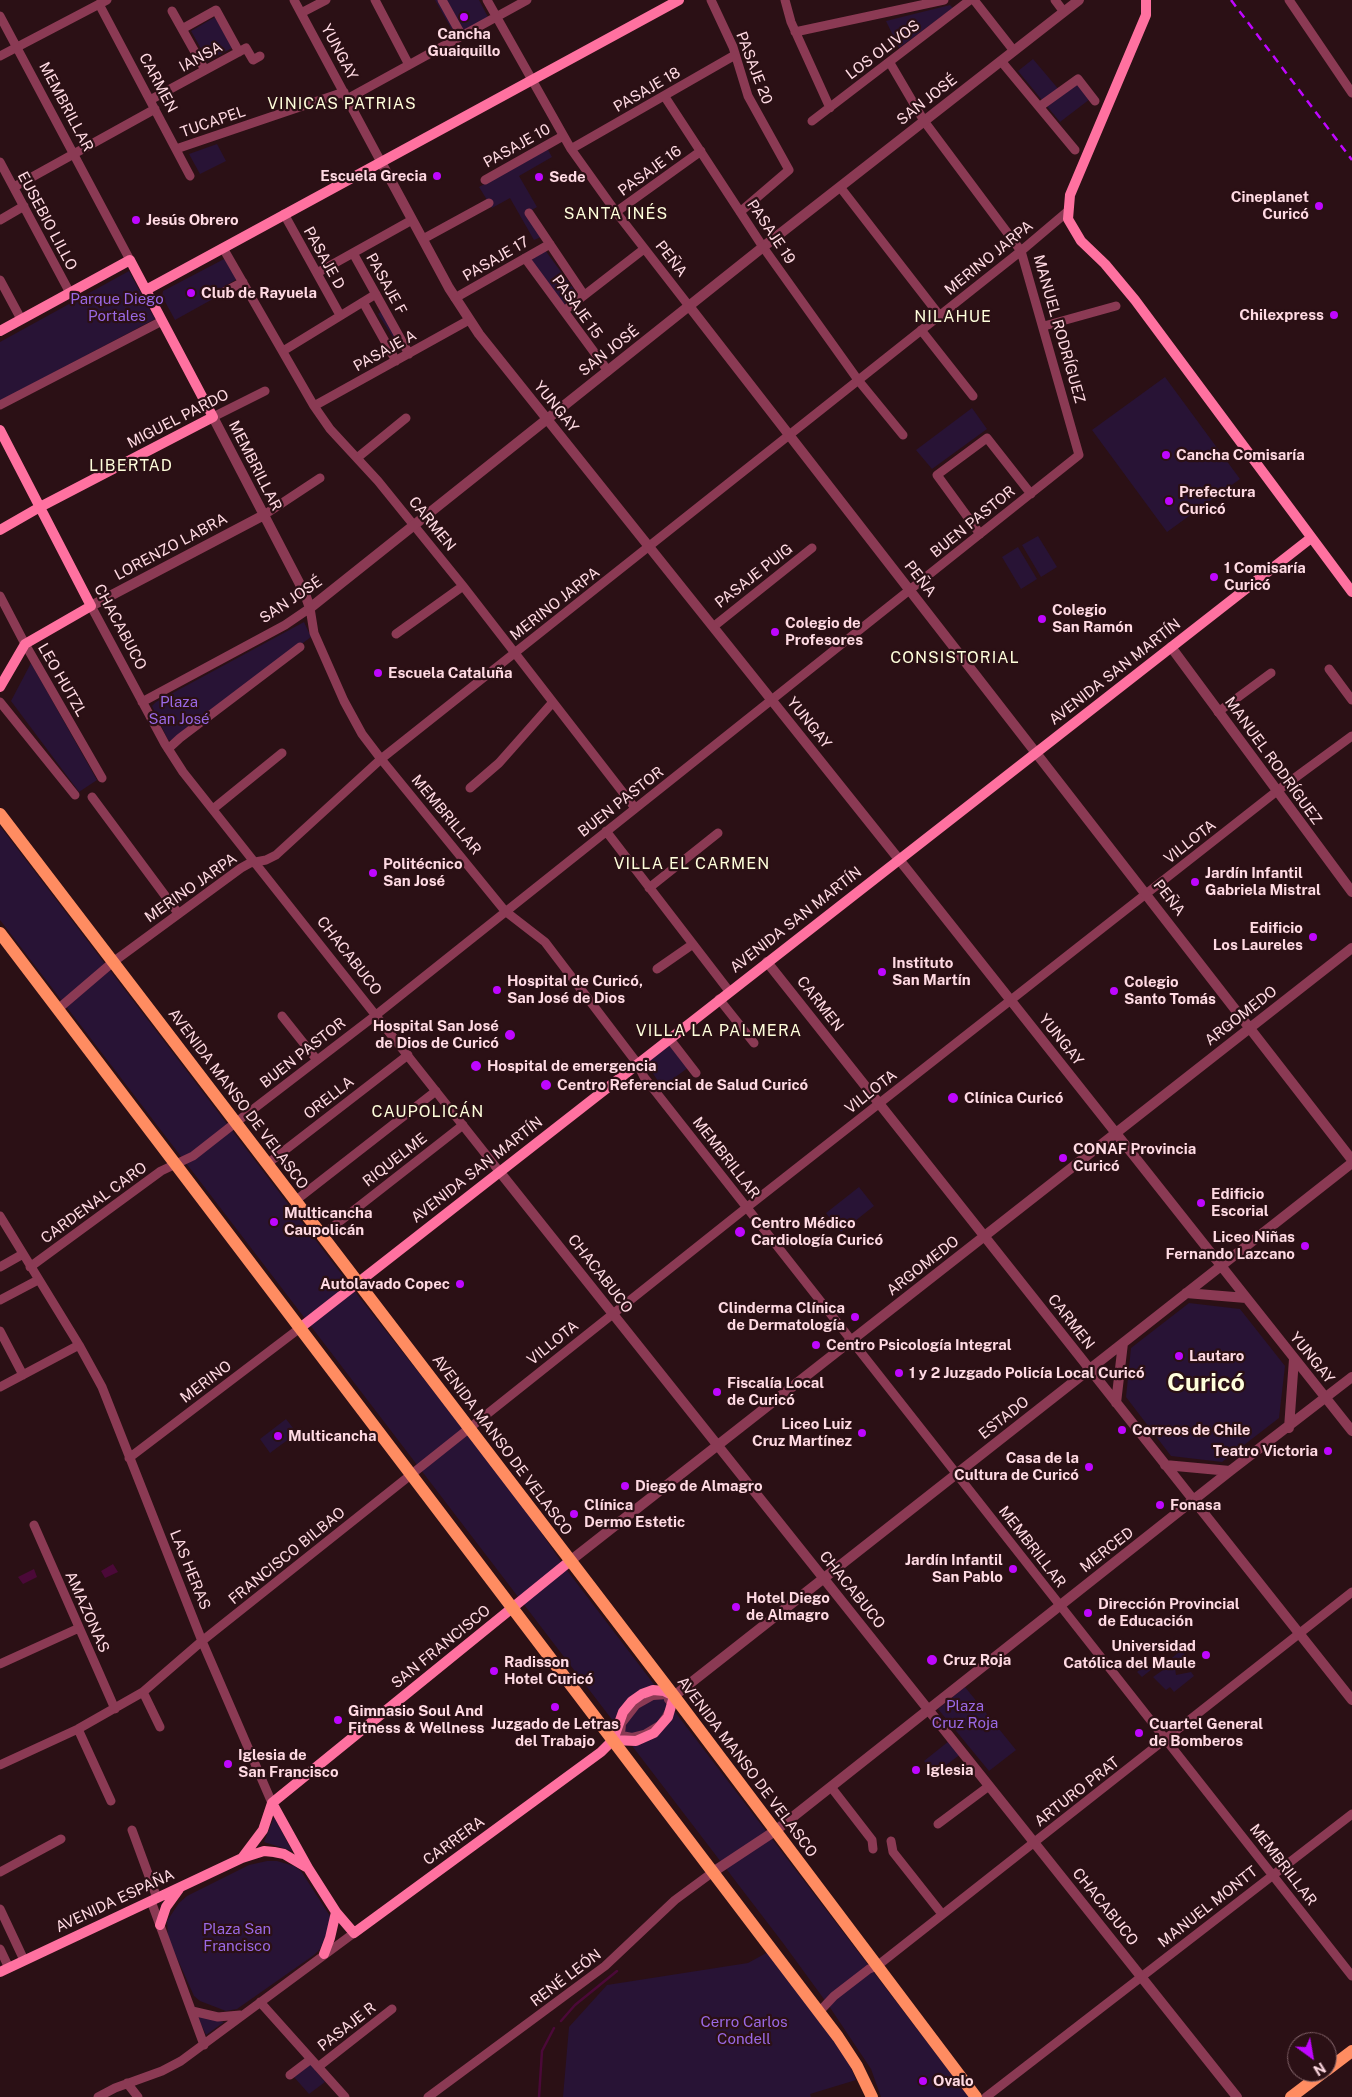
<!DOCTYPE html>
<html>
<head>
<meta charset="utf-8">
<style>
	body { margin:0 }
	#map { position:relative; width:1352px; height:2097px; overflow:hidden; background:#2b1015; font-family:"Public Sans",sans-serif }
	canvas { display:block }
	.north { position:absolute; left:1287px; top:2032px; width:50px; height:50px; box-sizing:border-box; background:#2b1015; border:1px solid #806167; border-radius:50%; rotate:148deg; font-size:14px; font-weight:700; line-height:20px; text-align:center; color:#ffdae3 }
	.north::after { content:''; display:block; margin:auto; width:18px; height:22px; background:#bf06ff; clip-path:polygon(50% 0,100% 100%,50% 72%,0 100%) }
</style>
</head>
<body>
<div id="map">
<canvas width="1352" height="2097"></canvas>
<div class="north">N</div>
</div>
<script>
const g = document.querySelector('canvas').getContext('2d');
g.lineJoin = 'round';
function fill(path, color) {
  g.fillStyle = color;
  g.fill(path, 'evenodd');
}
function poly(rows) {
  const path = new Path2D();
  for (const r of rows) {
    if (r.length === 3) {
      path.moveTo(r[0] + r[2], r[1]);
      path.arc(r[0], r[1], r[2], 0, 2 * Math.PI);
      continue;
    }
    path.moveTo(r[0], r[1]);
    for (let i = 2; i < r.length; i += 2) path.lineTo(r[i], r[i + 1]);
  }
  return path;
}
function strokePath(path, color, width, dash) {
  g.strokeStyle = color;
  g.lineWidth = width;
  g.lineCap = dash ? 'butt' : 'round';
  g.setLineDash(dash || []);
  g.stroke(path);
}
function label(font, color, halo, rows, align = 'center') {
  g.font = font + ' "Public Sans",sans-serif';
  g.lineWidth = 4.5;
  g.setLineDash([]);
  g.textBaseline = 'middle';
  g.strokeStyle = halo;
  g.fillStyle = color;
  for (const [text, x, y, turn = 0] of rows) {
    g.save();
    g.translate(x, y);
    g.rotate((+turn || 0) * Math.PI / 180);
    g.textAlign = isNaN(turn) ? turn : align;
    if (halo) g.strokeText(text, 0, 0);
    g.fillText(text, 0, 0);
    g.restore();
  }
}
const green = poly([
	[435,0,479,0,488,17,456,37],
	[950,5,953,8,899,48,886,21],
	[215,17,232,48,208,61,191,31],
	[1033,59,1060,91,1075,81,1090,99,1060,122,1018,71],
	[217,144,226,161,200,174,189,154],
	[547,148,552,157,519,176,537,207,527,213,541,237,534,240,510,198,492,208,479,187],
	[545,250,578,295,564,305,531,260],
	[226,258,237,279,218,290,220,295,175,320,162,296,163,291],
	[129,271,155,319,0,401,0,342],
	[383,310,405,349,402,351,378,314],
	[1165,377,1240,479,1167,532,1092,430],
	[972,408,987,429,932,469,916,450],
	[1038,536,1057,567,1041,577,1022,545],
	[1018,547,1037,579,1021,589,1002,557],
	[304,622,311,637,172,740,168,740,152,706,156,702],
	[31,663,97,780,79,792,11,701],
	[0,826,356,1293,517,1497,566,1569,969,2097,881,2097,871,2069,829,2006,783,1943,0,920],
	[671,1044,689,1067,662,1087,646,1063],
	[859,1187,874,1206,841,1232,826,1213],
	[1189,1303,1240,1309,1285,1366,1279,1418,1222,1462,1171,1456,1126,1397,1131,1348],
	[286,1419,297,1433,270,1453,260,1439],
	[1181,1650,1189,1660,1192,1661,1177,1664,1172,1658],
	[1147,1663,1152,1669,1142,1677,1137,1672],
	[1175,1668,1176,1675,1191,1672,1194,1676,1174,1692,1170,1687,1166,1690,1153,1677,1163,1670],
	[965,1687,1016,1750,989,1771,938,1709],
	[954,1737,965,1751,934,1774,924,1761],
	[274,1817,292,1851,264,1842],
	[267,1861,277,1861,294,1866,301,1871,330,1916,330,1926,320,1949,314,1955,237,2009,226,2011,200,2001,194,1996,168,1938,167,1921,179,1903,187,1896,249,1865],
	[770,1951,848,2060,856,2080,810,2094,811,2097,563,2097,569,2027,607,1985,748,1963],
	[197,2015,224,2022,206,2035],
	[310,2064,325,2082,309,2094,294,2077]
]);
const water = poly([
	[1206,1383,7],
	[113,1564,118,1572,105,1578,101,1571],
	[34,1569,37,1577,23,1584,18,1577]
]);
const stream = poly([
	[561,2021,575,2005,617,1971],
	[539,2097,542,2051,554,2028]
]);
const pedestrian = poly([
	[667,1696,667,1700,671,1705,665,1716,659,1724,644,1733,632,1736,622,1734,623,1724,637,1706,653,1697,667,1696]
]);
const minor = poly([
	[294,0,381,162],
	[375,0,409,65],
	[442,0,462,36],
	[487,0,571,149,616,212,689,306],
	[711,0,733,47,748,96,789,170,740,212],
	[785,0,791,22,830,108],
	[974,0,1014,51],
	[1055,0,1064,12],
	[1289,0,1352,93],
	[99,4,190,176],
	[172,11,205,70],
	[301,13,326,0],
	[0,16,130,260],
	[182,29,216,10,239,52],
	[795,32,944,0],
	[0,56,107,0],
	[1001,61,1075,150],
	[665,97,763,247,858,380,903,435],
	[347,99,527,0],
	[150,100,246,48,253,60,260,56],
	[1039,107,1078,79,1095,101],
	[812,121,970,0],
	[176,149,344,92],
	[571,149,735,55],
	[0,162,70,293],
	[485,180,563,136],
	[14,187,155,109],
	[840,187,940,316],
	[616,212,701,151],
	[529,213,584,295],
	[284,214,340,315],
	[0,220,24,206],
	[423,239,489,203],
	[223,248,314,406,330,429,378,481,463,586,635,808],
	[353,253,409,354],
	[525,258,608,371],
	[317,273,412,220],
	[0,280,21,319],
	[224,292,243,282],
	[455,298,550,244],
	[363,302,396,361],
	[564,311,644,249],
	[1044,326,1116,306],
	[921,330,973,396],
	[283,351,376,294],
	[0,405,162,321],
	[314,406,469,320],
	[213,417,265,391],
	[357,458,406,418],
	[264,515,320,478],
	[980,534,937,475,987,438,1031,494],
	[0,596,25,644,102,778],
	[91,606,165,744,183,772,499,1171],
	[713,627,812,548],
	[396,634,463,586],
	[1329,669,1352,700],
	[0,702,75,795],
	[142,702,285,625,310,608,314,633,344,701,362,734,381,759,505,911,545,942,637,1063,644,1077,1352,1976],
	[1218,712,1271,673],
	[168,749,180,738,300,647],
	[470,788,499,763,553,702],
	[92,797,178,913],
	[213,809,282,753],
	[606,831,729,991],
	[649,888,718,833],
	[657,969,693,944],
	[719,999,754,1043],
	[58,1009,113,962,241,868,250,863,266,860,276,855,381,759,1021,251,1067,212],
	[282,1016,317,1060],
	[669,1038,696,1073],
	[267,1164,408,1055],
	[295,1201,436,1091],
	[0,1216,79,1345,102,1387,202,1641,272,1803],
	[321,1236,463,1125],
	[0,1267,23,1254],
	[30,1267,161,1171,193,1156,230,1127,376,1015,1079,455,1021,251,924,121,890,63],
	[0,1300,38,1280],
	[0,1331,23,1375],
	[0,1387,79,1345],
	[129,1458,300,1328],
	[34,1525,115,1709],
	[0,1664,79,1628],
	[143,1692,160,1727],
	[78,1729,111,1801],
	[0,1765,78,1729,143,1692,202,1641,746,1208,1277,791,1352,736],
	[831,1787,872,1840,873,1849],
	[938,1824,989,1786],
	[132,1830,157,1898],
	[891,1841,893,1852,942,1914],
	[0,1872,61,1839],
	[151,1901,204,2045],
	[0,1909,24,1960],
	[0,1949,9,1968],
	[260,2002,345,2097],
	[192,2011,218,2017,240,2015],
	[819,2012,834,1996,869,1969,877,1966,1352,1592],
	[318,2067,392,2009],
	[290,2075,311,2059],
	[127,2083,138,2097],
	[98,2097,115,2088,162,2071,181,2061,354,1933],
	[428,2097,605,1966,675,1900,713,1872],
	[986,2097,1352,1814]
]);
const tertiary = poly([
	[381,162,449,288,479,334,909,872,1352,1431],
	[689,306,1352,1160],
	[213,417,305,594,310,608,763,247,1079,0],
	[91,606,264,515],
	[1171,647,1352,892],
	[767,962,1352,1700],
	[499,1171,1237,2097],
	[1186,1293,1246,1298],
	[1116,1403,1123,1343],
	[1289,1428,1294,1359],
	[1165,1465,1230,1471],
	[570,1561,1352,948],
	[674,1696,1352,1163],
	[713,1872,775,1831,1230,1471,1352,1377]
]);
const secondary = poly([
	[1146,0,1146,15,1070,195,1068,219,1081,241,1105,264,1135,300,1352,592],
	[146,290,679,0],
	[0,331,130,260,213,417,40,507,0,530],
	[0,430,91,606,25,644,0,687],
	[300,1328,1311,538],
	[272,1803,308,1868,336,1912,354,1933,601,1752,613,1740,636,1741,654,1733,668,1717,674,1696,664,1691,653,1690,642,1694,632,1701,623,1712,613,1740],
	[272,1803,570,1561],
	[242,1858,263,1830,272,1803],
	[160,1925,166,1907,179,1889],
	[324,1954,330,1938,336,1912],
	[0,1972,242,1858,264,1851,274,1852,284,1854,306,1867]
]);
const primary = poly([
	[0,814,674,1696,976,2097],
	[0,933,838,2037,857,2066,872,2097],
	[1327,2070,1352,2051],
	[1291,2097,1324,2072]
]);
const rail = poly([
	[1231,0,1352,160]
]);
const markers = [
	[464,17,5,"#bf06ff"],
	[437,176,5,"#bf06ff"],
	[539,177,5,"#bf06ff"],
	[1319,206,5,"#bf06ff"],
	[136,220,5,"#bf06ff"],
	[191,293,5,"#bf06ff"],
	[1334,315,5,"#bf06ff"],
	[1166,455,5,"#bf06ff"],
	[1169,501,5,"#bf06ff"],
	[1214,577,5,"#bf06ff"],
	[1042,619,5,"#bf06ff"],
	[775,632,5,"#bf06ff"],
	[378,673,5,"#bf06ff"],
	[373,873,5,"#bf06ff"],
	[1195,882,5,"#bf06ff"],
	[1313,937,5,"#bf06ff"],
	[882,972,5,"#bf06ff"],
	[497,990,5,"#bf06ff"],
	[1114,991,5,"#bf06ff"],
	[510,1035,6,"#bf06ff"],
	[476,1066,6,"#bf06ff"],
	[546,1085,6,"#bf06ff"],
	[953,1098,6,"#bf06ff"],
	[1063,1158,5,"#bf06ff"],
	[1201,1203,5,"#bf06ff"],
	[274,1222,5,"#bf06ff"],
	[740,1232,6,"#bf06ff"],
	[1305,1246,5,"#bf06ff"],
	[460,1284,5,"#bf06ff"],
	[855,1317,5,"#bf06ff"],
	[816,1345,5,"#bf06ff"],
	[1179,1356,5,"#bf06ff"],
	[899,1373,5,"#bf06ff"],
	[717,1392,5,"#bf06ff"],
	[1122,1430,5,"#bf06ff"],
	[862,1433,5,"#bf06ff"],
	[278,1436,5,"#bf06ff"],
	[1328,1451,5,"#bf06ff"],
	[1089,1467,5,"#bf06ff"],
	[625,1486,5,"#bf06ff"],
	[1160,1505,5,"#bf06ff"],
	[574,1514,5,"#bf06ff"],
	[1013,1569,5,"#bf06ff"],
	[736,1607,5,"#bf06ff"],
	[1088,1613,5,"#bf06ff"],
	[1206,1655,5,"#bf06ff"],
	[932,1660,6,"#bf06ff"],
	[494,1671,5,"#bf06ff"],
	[555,1707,5,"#bf06ff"],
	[338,1720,5,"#bf06ff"],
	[1139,1733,5,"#bf06ff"],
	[228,1764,5,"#bf06ff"],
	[916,1770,5,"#bf06ff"],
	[923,2081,5,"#bf06ff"]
];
const poiNames = [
	["Cancha",464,34,"center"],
	["Guaiquillo",464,51,"center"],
	["Escuela Grecia",427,176,"right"],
	["Sede",549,177],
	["Cineplanet",1309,197,"right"],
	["Curicó",1309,214,"right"],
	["Jesús Obrero",146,220],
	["Club de Rayuela",201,293],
	["Chilexpress",1324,315,"right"],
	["Cancha Comisaría",1176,455],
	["Prefectura",1179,492],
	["Curicó",1179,509],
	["1 Comisaría",1224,568],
	["Curicó",1224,585],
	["Colegio",1052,610],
	["San Ramón",1052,627],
	["Colegio de",785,623],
	["Profesores",785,640],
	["Escuela Cataluña",388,673],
	["Politécnico",383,864],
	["San José",383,881],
	["Jardín Infantil",1205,873],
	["Gabriela Mistral",1205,890],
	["Edificio",1303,928,"right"],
	["Los Laureles",1303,945,"right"],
	["Instituto",892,963],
	["San Martín",892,980],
	["Hospital de Curicó,",507,981],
	["San José de Dios",507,998],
	["Colegio",1124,982],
	["Santo Tomás",1124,999],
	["Hospital San José",499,1026,"right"],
	["de Dios de Curicó",499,1043,"right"],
	["Hospital de emergencia",487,1066],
	["Centro Referencial de Salud Curicó",557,1085],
	["Clínica Curicó",964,1098],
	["CONAF Provincia",1073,1149],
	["Curicó",1073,1166],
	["Edificio",1211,1194],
	["Escorial",1211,1211],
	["Multicancha",284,1213],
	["Caupolicán",284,1230],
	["Centro Médico",751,1223],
	["Cardiología Curicó",751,1240],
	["Liceo Niñas",1295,1237,"right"],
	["Fernando Lazcano",1295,1254,"right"],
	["Autolavado Copec",450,1284,"right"],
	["Clinderma Clínica",845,1308,"right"],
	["de Dermatología",845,1325,"right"],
	["Centro Psicología Integral",826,1345],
	["Lautaro",1189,1356],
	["1 y 2 Juzgado Policía Local Curicó",909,1373],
	["Fiscalía Local",727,1383],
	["de Curicó",727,1400],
	["Liceo Luiz",852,1424,"right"],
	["Cruz Martínez",852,1441,"right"],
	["Correos de Chile",1132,1430],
	["Multicancha",288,1436],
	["Teatro Victoria",1318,1451,"right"],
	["Casa de la",1079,1458,"right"],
	["Cultura de Curicó",1079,1475,"right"],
	["Diego de Almagro",635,1486],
	["Clínica",584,1505],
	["Dermo Estetic",584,1522],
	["Fonasa",1170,1505],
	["Jardín Infantil",1003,1560,"right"],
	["San Pablo",1003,1577,"right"],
	["Hotel Diego",746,1598],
	["de Almagro",746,1615],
	["Dirección Provincial",1098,1604],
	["de Educación",1098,1621],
	["Universidad",1196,1646,"right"],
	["Católica del Maule",1196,1663,"right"],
	["Cruz Roja",943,1660],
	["Radisson",504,1662],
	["Hotel Curicó",504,1679],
	["Gimnasio Soul And",348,1711],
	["Fitness & Wellness",348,1728],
	["Juzgado de Letras",555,1724,"center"],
	["del Trabajo",555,1741,"center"],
	["Cuartel General",1149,1724],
	["de Bomberos",1149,1741],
	["Iglesia de",238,1755],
	["San Francisco",238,1772],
	["Iglesia",926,1770],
	["Ovalo",933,2081]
];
const streetNames = [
	["LOS OLIVOS",883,50,-37],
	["YUNGAY",339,52,62],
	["IANSA",201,57,-29],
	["PASAJE 20",754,68,69],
	["CARMEN",158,83,62],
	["PASAJE 18",647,90,-30],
	["SAN JOSÉ",927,100,-38],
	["MEMBRILLAR",66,107,62],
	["TUCAPEL",213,122,-19],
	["PASAJE 10",517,146,-29],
	["PASAJE 16",650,171,-36],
	["EUSEBIO LILLO",47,221,62],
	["PASAJE 19",771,232,56],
	["PASAJE D",324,258,61],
	["MERINO JARPA",989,258,-39],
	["PASAJE 17",496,259,-30],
	["PEÑA",671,259,52],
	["PASAJE F",386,284,61],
	["PASAJE 15",577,307,54],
	["MANUEL RODRÍGUEZ",1059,329,74],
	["PASAJE A",385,351,-29],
	["SAN JOSÉ",609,351,-38],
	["YUNGAY",556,407,51],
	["MIGUEL PARDO",178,419,-27],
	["MEMBRILLAR",255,466,63],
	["BUEN PASTOR",973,522,-39],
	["CARMEN",432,524,51],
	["LORENZO LABRA",171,547,-28],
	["PASAJE PUIG",754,576,-38],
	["PEÑA",920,579,52],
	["SAN JOSÉ",291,600,-34],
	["MERINO JARPA",555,604,-38],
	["CHACABUCO",120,627,62],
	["AVENIDA SAN MARTÍN",1115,672,-38],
	["LEO HUTZL",62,680,60],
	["YUNGAY",809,723,51],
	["MANUEL RODRÍGUEZ",1273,761,54],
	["BUEN PASTOR",621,802,-38],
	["MEMBRILLAR",446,815,50],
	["VILLOTA",1190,842,-38],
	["MERINO JARPA",191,888,-35],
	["PEÑA",1169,898,52],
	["AVENIDA SAN MARTÍN",796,920,-38],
	["CHACABUCO",349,956,52],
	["CARMEN",820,1004,52],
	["ARGOMEDO",1241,1016,-38],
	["YUNGAY",1061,1040,51],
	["BUEN PASTOR",303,1053,-38],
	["VILLOTA",871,1092,-38],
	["ORELLA",329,1098,-38],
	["AVENIDA MANSO DE VELASCO",238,1099,53],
	["MEMBRILLAR",726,1158,52],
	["RIQUELME",395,1160,-38],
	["AVENIDA SAN MARTÍN",477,1170,-38],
	["CARDENAL CARO",94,1203,-36],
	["ARGOMEDO",923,1266,-38],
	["CHACABUCO",600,1274,52],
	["CARMEN",1071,1322,52],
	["VILLOTA",553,1343,-39],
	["YUNGAY",1312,1358,51],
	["MERINO",206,1382,-37],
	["ESTADO",1004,1418,-38],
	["AVENIDA MANSO DE VELASCO",502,1445,53],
	["MEMBRILLAR",1032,1547,52],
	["MERCED",1107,1550,-38],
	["FRANCISCO BILBAO",287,1556,-39],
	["LAS HERAS",190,1570,68],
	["CHACABUCO",852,1590,51],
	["AMAZONAS",87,1612,66],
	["SAN FRANCISCO",441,1647,-39],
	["AVENIDA MANSO DE VELASCO",747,1767,53],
	["ARTURO PRAT",1077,1792,-38],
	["CARRERA",454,1841,-36],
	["MEMBRILLAR",1283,1865,52],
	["AVENIDA ESPAÑA",115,1901,-25],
	["CHACABUCO",1105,1907,51],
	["MANUEL MONTT",1208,1907,-38],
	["RENÉ LEÓN",566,1978,-37],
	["PASAJE R",347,2027,-38]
];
const parkNames = [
	["Parque Diego",117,299],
	["Portales",117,316],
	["Plaza",179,702],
	["San José",179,719],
	["Plaza",965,1706],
	["Cruz Roja",965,1723],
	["Plaza San",237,1929],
	["Francisco",237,1946],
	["Cerro Carlos",744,2022],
	["Condell",744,2039]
];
const neighbourhoodNames = [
	["VINICAS PATRIAS",342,104],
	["SANTA INÉS",616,214],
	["NILAHUE",953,317],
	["LIBERTAD",131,466],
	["CONSISTORIAL",955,658],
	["VILLA EL CARMEN",692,864],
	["VILLA LA PALMERA",719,1031],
	["CAUPOLICÁN",428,1112]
];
const townNames = [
	["Curicó",1206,1383]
];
fill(green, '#281335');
fill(water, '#4b0938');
strokePath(stream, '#4b0938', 2.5);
strokePath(pedestrian, '#8b3a54', 6);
strokePath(minor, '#8b3a54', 9);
strokePath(tertiary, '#8b3a54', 10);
strokePath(secondary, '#ff71a0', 10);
strokePath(primary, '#ff8c61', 12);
strokePath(rail, '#bf06ff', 2.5, [8, 6]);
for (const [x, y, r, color] of markers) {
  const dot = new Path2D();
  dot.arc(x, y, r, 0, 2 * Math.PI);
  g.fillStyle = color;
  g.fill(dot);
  strokePath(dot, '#2b1015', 2);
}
label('bold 15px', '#ffdae3', '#2b1015', poiNames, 'left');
label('15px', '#ffdae3', '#2b1015', streetNames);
label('15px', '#9a69e5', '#2b1015', parkNames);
g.letterSpacing = '1px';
label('16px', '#ffffdc', '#2b1015', neighbourhoodNames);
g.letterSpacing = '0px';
label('bold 25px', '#ffffdc', '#2b1015', townNames);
</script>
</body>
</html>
